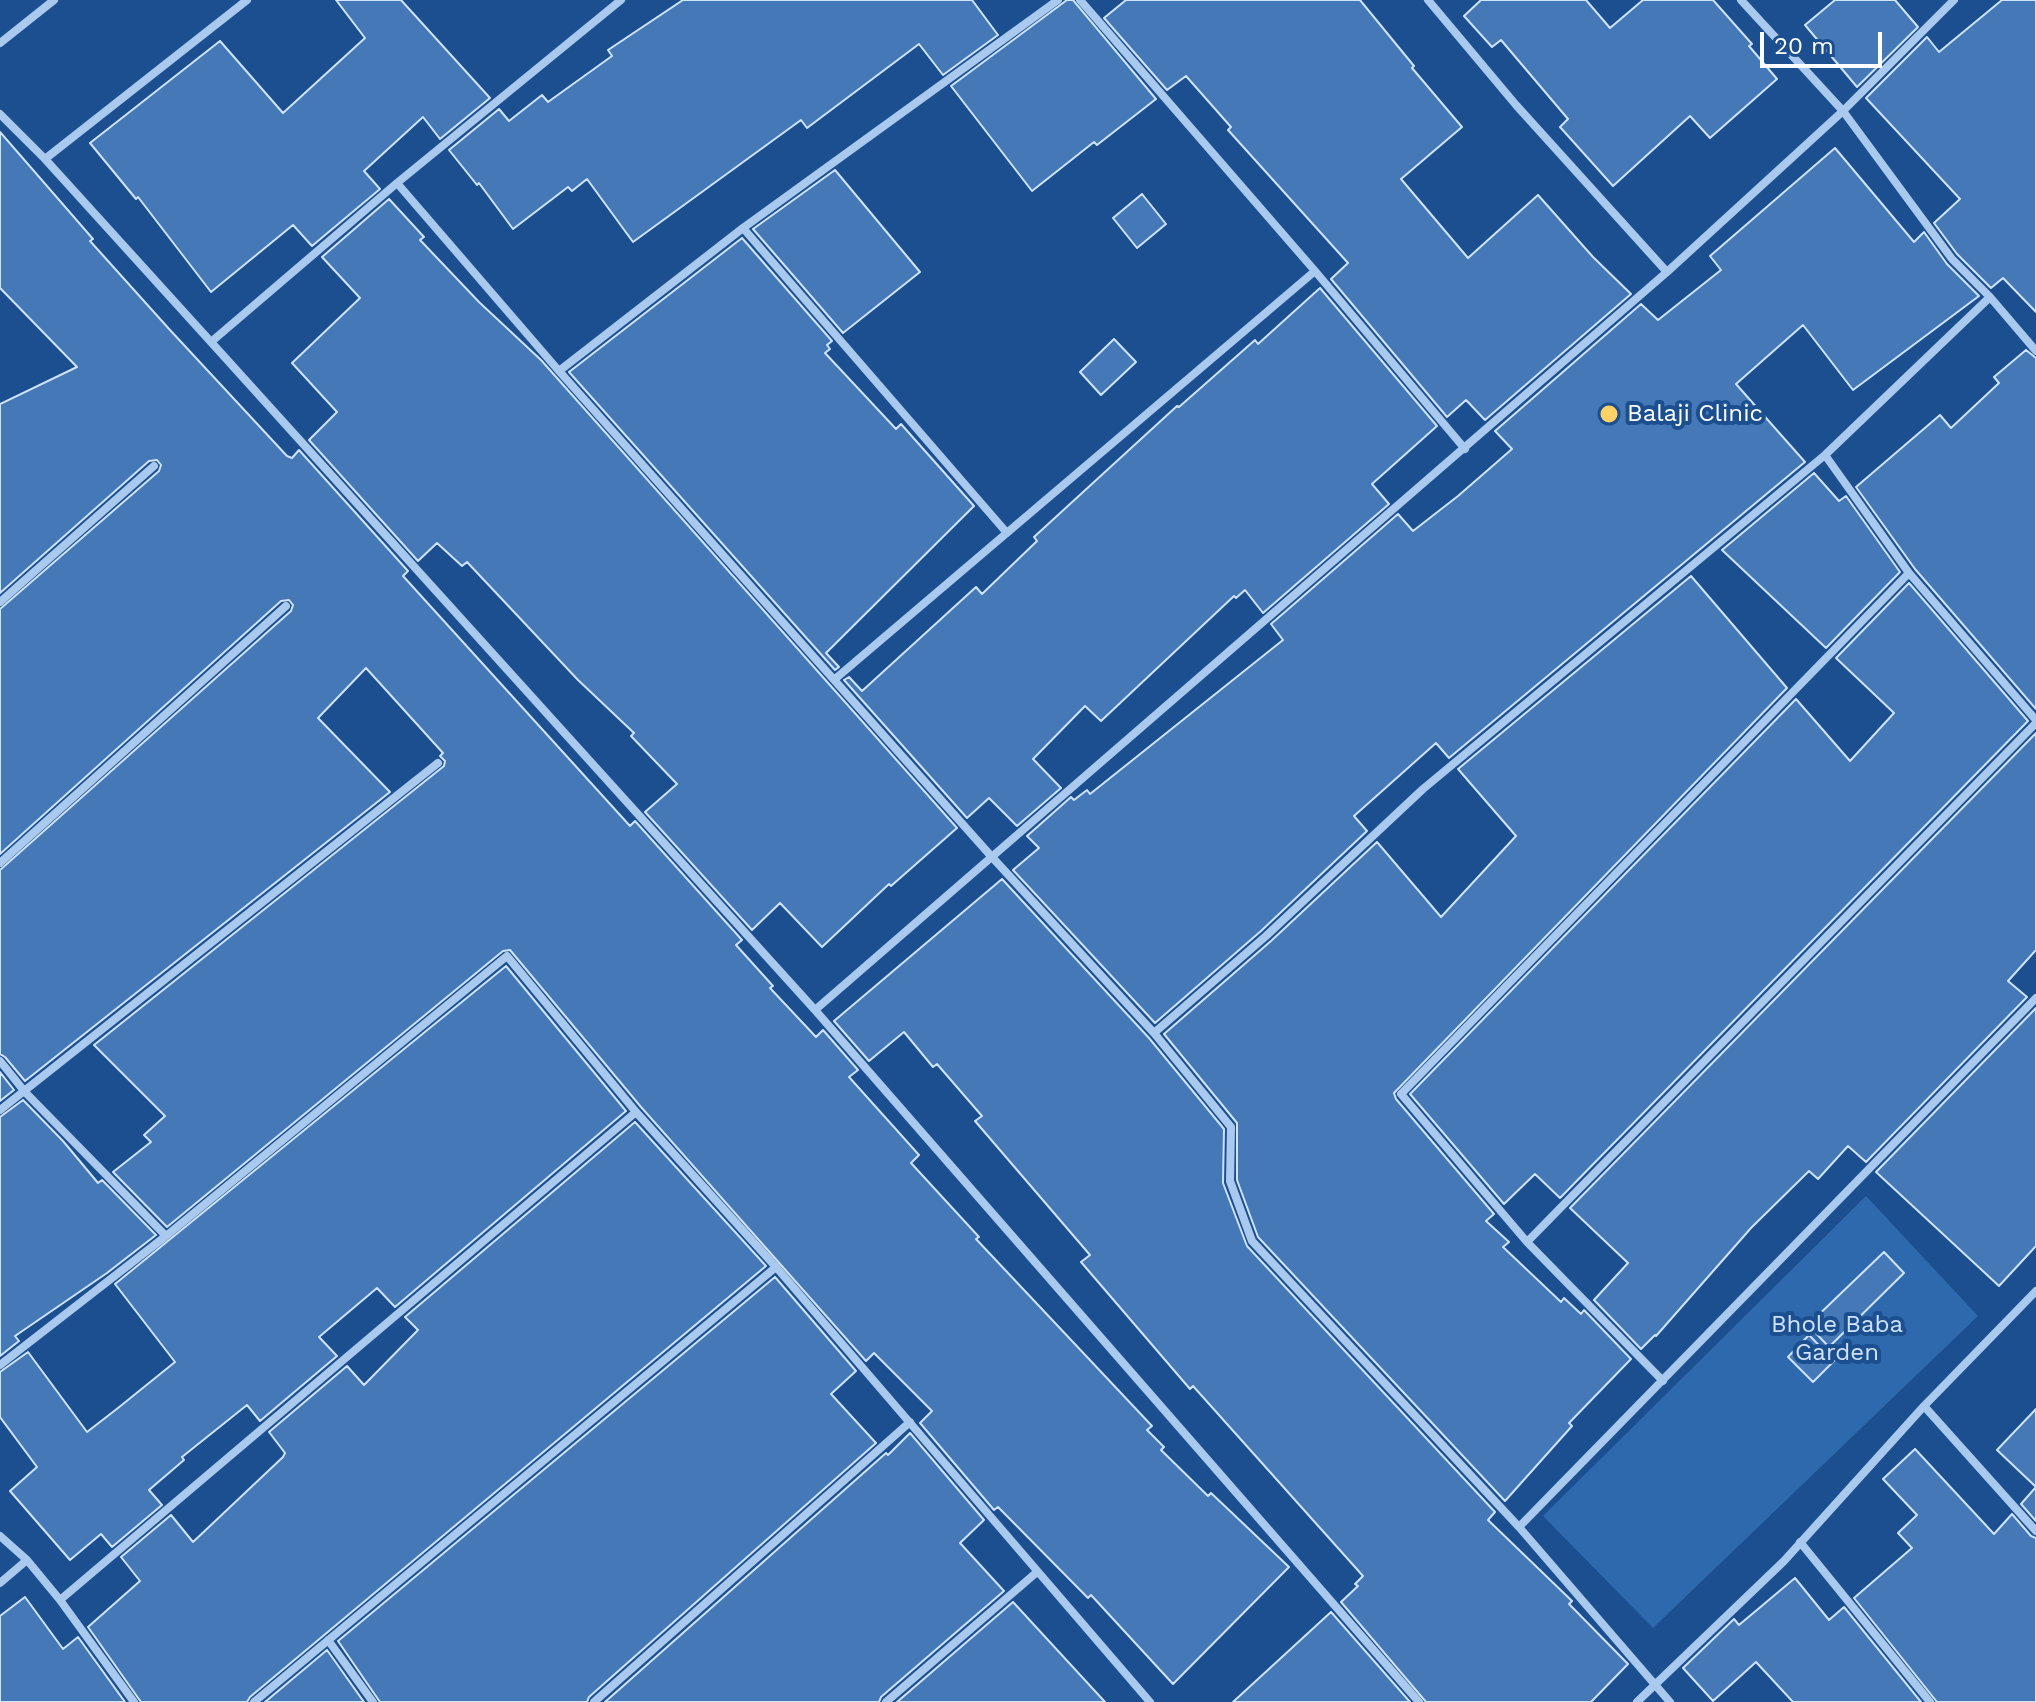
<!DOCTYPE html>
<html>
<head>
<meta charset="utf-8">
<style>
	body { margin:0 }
	#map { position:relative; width:2036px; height:1702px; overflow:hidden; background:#1b4f8f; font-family:"Work Sans",sans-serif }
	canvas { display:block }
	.scale { position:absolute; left:1760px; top:32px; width:122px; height:36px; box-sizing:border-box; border:4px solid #fff; border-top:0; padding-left:10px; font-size:24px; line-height:28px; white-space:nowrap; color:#fff; -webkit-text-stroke:6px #1b4f8f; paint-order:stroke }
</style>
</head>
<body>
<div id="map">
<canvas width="2036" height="1702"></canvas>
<div class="scale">20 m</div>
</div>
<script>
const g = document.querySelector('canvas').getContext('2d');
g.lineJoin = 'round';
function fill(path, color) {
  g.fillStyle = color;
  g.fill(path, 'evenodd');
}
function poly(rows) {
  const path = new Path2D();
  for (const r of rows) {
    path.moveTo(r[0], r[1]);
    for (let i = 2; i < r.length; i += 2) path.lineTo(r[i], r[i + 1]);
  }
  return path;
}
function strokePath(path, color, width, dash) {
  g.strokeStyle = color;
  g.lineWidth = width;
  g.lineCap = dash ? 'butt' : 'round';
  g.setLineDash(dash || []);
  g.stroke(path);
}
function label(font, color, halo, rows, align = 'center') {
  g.font = font + ' "Work Sans",sans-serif';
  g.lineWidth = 8;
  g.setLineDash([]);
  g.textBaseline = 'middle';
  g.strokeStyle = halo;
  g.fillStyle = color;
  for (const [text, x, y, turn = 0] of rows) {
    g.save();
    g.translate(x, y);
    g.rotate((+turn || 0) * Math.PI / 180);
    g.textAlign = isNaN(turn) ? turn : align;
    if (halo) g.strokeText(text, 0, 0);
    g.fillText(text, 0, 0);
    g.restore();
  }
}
const green = poly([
	[1866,1196,1978,1316,1653,1628,1543,1516]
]);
const building = poly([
	[336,0,401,0,490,98,440,139,423,117,364,171,380,189,312,246,293,225,211,292,138,197,136,199,90,143,220,41,283,113,365,38,336,0],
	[683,0,972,0,998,35,943,75,919,44,807,128,801,120,633,242,587,179,572,191,568,187,513,229,479,183,477,185,449,150,499,109,509,121,542,95,548,102,612,56,608,50,683,0],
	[1067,0,1073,0,1156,99,1097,145,1094,142,1032,191,951,86,1067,0],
	[1126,0,1360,0,1414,66,1412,68,1462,127,1401,179,1468,258,1538,195,1593,257,1631,294,1485,420,1466,400,1447,417,1331,279,1348,263,1228,130,1231,127,1186,76,1167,90,1104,18,1126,0],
	[1481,0,1586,0,1610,28,1643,0,1713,0,1752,44,1749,46,1777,79,1710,138,1690,116,1613,186,1560,127,1568,119,1501,40,1492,47,1464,16,1481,0],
	[1835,0,1895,0,1918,27,1857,87,1805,25,1835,0],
	[2002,0,2036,0,2036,312,2003,278,1991,288,1957,254,1934,223,1960,199,1866,98,1927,37,1939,52,2002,0],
	[0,132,93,239,90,241,170,330,287,456,292,458,299,450,408,571,403,576,630,826,635,821,742,940,736,945,773,986,770,988,816,1037,823,1030,858,1070,849,1077,919,1155,911,1163,979,1237,976,1239,1152,1426,1147,1430,1164,1447,1161,1450,1208,1496,1211,1493,1289,1567,1173,1684,1091,1595,1088,1598,998,1507,994,1510,920,1423,932,1411,874,1353,866,1361,641,1107,510,950,503,951,167,1227,113,1172,151,1142,144,1135,165,1116,94,1045,444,766,445,761,440,756,443,753,366,668,318,718,390,792,25,1081,5,1057,0,1054,0,870,291,611,293,605,289,600,281,601,0,854,0,609,159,471,161,465,157,460,149,461,0,593,0,404,77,367,0,288,0,132],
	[1835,148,1914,242,1924,232,1947,264,1979,296,1853,390,1803,325,1736,384,1805,462,1449,758,1436,743,1354,816,1367,831,1261,931,1155,1023,1013,870,1039,848,1027,836,1071,797,1074,800,1087,790,1090,794,1283,640,1271,624,1398,514,1413,531,1458,496,1512,449,1495,431,1641,304,1658,320,1721,270,1710,256,1835,148],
	[835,170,920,272,843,333,753,229,835,170],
	[1142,194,1166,224,1137,248,1113,218,1142,194],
	[389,199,424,237,420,240,479,302,541,360,957,828,891,886,889,884,822,947,780,903,752,930,645,812,677,784,631,736,634,733,578,680,467,562,462,566,437,543,418,561,309,440,337,412,292,363,360,298,322,257,389,199],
	[742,238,832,341,827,345,830,349,825,353,896,429,901,424,974,506,826,653,839,667,835,670,569,372,742,238],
	[1320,288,1437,426,1372,484,1389,504,1263,613,1245,590,1236,598,1234,596,1101,721,1085,706,1033,759,1061,788,1017,826,989,798,967,818,844,680,849,677,862,691,976,587,982,594,1037,541,1034,537,1177,406,1179,407,1255,340,1258,344,1320,288],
	[1114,339,1136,362,1101,395,1080,372,1114,339],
	[2026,350,2036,358,2036,709,1915,569,1856,487,1940,415,1951,428,1999,383,1994,377,2026,350],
	[1814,473,1839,501,1846,496,1900,572,1826,648,1722,550,1814,473],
	[1691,576,1787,688,1394,1093,1396,1099,1494,1214,1486,1221,1509,1242,1503,1247,1561,1302,1564,1298,1581,1314,1584,1310,1631,1359,1569,1423,1572,1426,1505,1501,1258,1237,1237,1180,1237,1123,1164,1034,1271,941,1377,842,1441,917,1516,836,1458,769,1691,576],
	[1909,583,2028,721,1560,1198,1535,1174,1504,1204,1410,1094,1796,699,1850,761,1894,713,1836,658,1909,583],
	[2036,733,2036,950,2008,981,2027,997,1866,1162,1848,1146,1818,1179,1809,1171,1751,1228,1656,1336,1655,1335,1641,1349,1594,1300,1628,1263,1570,1208,2036,733],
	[1002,879,1149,1038,1224,1129,1223,1183,1247,1246,1495,1512,1488,1520,1572,1601,1569,1604,1628,1664,1591,1702,1426,1702,1341,1602,1358,1586,1355,1584,1363,1576,1193,1386,1190,1389,1081,1262,1090,1255,975,1121,982,1116,937,1064,933,1067,904,1032,869,1061,834,1021,1002,879],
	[506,966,626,1111,395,1307,377,1288,319,1337,337,1356,260,1421,247,1405,182,1457,184,1460,149,1490,162,1505,112,1547,101,1534,70,1560,10,1491,37,1467,0,1417,0,1372,28,1352,87,1432,118,1408,175,1362,115,1284,506,966],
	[2036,1008,2036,1246,1999,1286,1876,1172,2036,1008],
	[0,1072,14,1090,0,1101,0,1072],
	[23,1100,63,1141,98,1183,102,1180,156,1235,107,1273,15,1336,19,1341,0,1356,0,1117,23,1100],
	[635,1122,766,1266,250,1697,247,1702,141,1702,88,1627,140,1581,121,1557,171,1515,193,1542,283,1457,285,1453,269,1432,347,1366,364,1385,418,1330,405,1317,635,1122],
	[1884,1252,1904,1273,1829,1347,1808,1325,1884,1252],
	[775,1277,856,1371,831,1394,876,1443,589,1697,587,1702,380,1702,338,1641,775,1277],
	[1809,1335,1834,1361,1813,1382,1788,1357,1809,1335],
	[2036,1409,2036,1487,1997,1450,2036,1409],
	[910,1433,984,1520,960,1543,1004,1591,881,1697,879,1702,605,1702,886,1453,888,1455,910,1433],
	[1915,1449,1994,1534,2012,1514,2031,1536,2036,1538,2036,1702,1937,1702,1854,1598,1912,1548,1898,1533,1917,1515,1883,1479,1915,1449],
	[2036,1487,2036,1521,2021,1504,2036,1487],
	[1795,1578,1829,1620,1844,1607,1921,1702,1793,1702,1756,1662,1713,1701,1683,1668,1734,1619,1739,1625,1795,1578],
	[25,1597,63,1649,78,1637,125,1702,0,1702,0,1616,25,1597],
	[1013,1602,1105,1702,897,1702,1013,1602],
	[1331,1612,1410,1702,1233,1702,1331,1612],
	[327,1650,364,1702,265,1702,327,1650]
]);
const minor = poly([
	[1080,0,1315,271,1465,449],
	[1428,0,1516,105,1667,272],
	[1741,0,1843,111,1952,259,1990,297,2036,351],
	[0,43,54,0],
	[0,114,45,159,211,342,815,1010,1419,1702],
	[45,159,247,0],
	[397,183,559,371,991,856,1154,1033,1231,1127,1230,1181,1252,1241,1519,1527,1670,1702],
	[743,228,1007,533],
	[211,342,397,183,621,0],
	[559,371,743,228,1058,0],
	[1825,455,1909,573,2036,720],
	[0,602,154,466],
	[835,679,1315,271],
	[0,863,286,606],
	[815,1010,1667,272,1843,111,1954,0],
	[1154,1033,1266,936,1423,789,1825,455,1990,297],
	[0,1061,25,1092,166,1236],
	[0,1110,438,763],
	[1527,1242,2036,723],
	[0,1365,166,1236,507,956,636,1112,776,1267,1150,1702],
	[1663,1381,1527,1242,1401,1094,1909,573],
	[1924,1406,2036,1531],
	[1519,1527,2036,998],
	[0,1536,27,1560,60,1600,134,1702],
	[1800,1542,1930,1702],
	[0,1583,27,1560],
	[60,1600,636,1112],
	[328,1640,373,1702],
	[254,1702,776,1267],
	[594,1702,910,1422],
	[886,1702,1037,1572],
	[1637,1702,1784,1561,1924,1406,2036,1291]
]);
const markers = [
	[1609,414,10,"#ffd166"]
];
const poiNames = [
	["Balaji Clinic",1627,414]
];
const parkNames = [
	["Bhole Baba",1837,1325],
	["Garden",1837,1353]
];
fill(green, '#2e69ad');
fill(building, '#4478b7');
strokePath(building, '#cfe3fa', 2);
strokePath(minor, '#a9c9ee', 8);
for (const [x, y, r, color] of markers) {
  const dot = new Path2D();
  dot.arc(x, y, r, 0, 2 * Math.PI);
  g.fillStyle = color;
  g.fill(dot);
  strokePath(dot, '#1b4f8f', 3);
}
label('24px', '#fff', '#1b4f8f', poiNames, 'left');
label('24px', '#cfe3fa', '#1b4f8f', parkNames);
</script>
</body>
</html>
